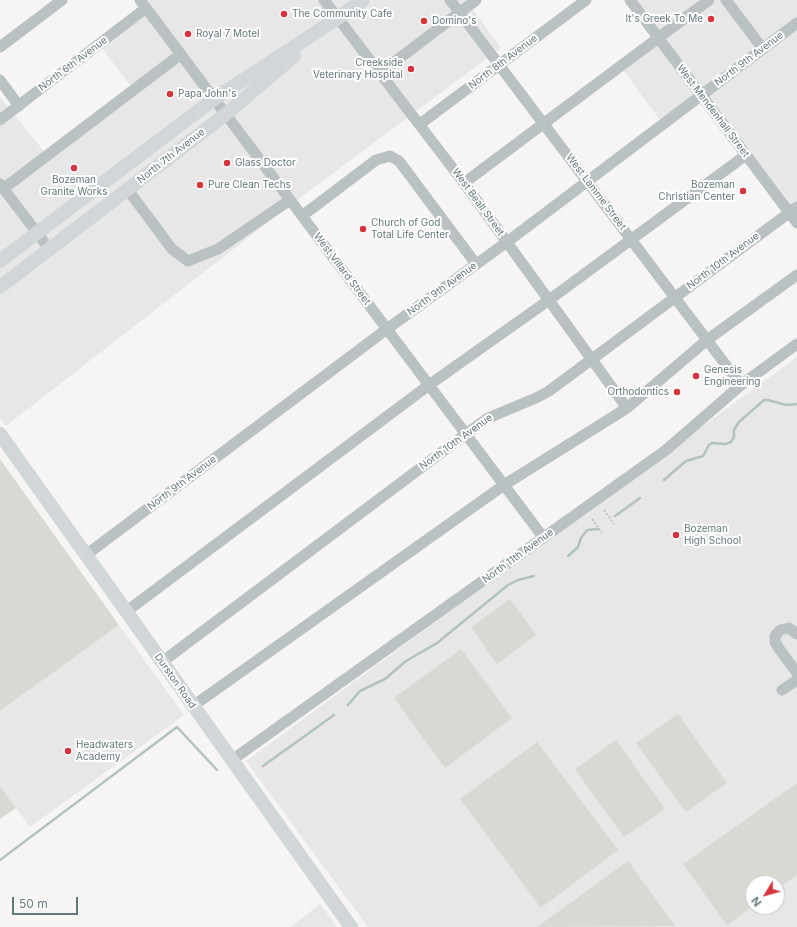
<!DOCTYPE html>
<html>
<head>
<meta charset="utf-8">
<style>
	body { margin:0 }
	#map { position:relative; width:797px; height:927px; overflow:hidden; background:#f6f5f3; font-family:Inter,sans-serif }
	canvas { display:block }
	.north { position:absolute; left:745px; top:875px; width:40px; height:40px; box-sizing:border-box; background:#fff; border:1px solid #c1c9ca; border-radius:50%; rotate:233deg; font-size:11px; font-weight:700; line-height:16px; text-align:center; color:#63787b }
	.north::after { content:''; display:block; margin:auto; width:14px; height:18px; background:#d5343e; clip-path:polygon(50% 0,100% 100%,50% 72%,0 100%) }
	.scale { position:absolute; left:12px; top:897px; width:66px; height:18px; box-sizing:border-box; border:2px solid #63787b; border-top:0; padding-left:5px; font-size:12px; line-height:14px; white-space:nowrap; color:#63787b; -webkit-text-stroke:3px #fff; paint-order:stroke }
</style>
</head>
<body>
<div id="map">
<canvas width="797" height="927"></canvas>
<div class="north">N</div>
<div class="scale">50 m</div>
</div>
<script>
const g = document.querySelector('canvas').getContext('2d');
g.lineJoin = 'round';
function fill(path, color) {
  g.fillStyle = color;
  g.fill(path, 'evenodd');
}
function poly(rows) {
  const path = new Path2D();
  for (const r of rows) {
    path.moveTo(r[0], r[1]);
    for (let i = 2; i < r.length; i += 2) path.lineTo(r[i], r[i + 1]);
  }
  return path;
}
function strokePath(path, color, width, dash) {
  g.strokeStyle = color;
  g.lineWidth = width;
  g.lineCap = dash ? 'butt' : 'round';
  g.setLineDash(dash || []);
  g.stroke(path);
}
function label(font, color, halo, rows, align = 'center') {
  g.font = font + ' Inter,sans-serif';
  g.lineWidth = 4;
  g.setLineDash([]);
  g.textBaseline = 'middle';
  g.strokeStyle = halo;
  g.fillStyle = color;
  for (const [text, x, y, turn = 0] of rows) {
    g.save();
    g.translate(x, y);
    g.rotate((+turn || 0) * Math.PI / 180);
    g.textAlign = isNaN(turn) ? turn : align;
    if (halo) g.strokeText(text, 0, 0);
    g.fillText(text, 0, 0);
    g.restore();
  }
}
const built = poly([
	[143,0,476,0,470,5,501,48,281,212,6,426,0,418,0,97,47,155,134,90,101,47,150,11],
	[630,0,797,0,797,223,702,96,663,124,620,66,658,38],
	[797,357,797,927,368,927,246,761],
	[753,883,777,883,777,907,753,907],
	[119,625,184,715,30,827,0,786,0,711],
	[320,904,337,927,290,927]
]);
const green = poly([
	[0,459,119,625,0,711],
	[510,599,536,635,497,664,471,627],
	[461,649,512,718,445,768,394,698],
	[678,714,727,783,686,812,636,743],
	[616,740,665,809,624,837,575,769],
	[537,742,618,850,541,908,460,799],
	[797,783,797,875,777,889,777,883,753,883,753,906,727,925,683,864],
	[0,786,16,808,0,819],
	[628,861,675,926,537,927]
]);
const stream = poly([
	[664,480,686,461,703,456,709,445,712,443,725,444,731,442,734,437,734,430,739,422,764,400,768,400,786,405,797,404],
	[615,516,640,498],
	[568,556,578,547,581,538,587,530,598,529],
	[348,705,360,691,385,679,406,661,437,643,508,585,518,580,534,576],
	[263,766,334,715],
	[0,860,177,727,217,770]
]);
const path = poly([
	[604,510,614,524],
	[592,519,602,533]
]);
const minor = poly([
	[140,0,543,537],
	[324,0,464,183,627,408],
	[450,0,741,385],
	[630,0,797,223],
	[726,0,763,49],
	[0,47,62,0],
	[380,73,476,0],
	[0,80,19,106],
	[0,120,146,8],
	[420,124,586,0],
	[464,183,709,0],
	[0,184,50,250],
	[3,189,181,54],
	[128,190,172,249,188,261,218,249,290,200],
	[302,216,376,160,390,156,399,161,476,264],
	[86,555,387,329,507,242,797,23],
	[127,611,429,385,549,300,746,155],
	[797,634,789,628,780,630,775,636,775,642,780,650,797,673],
	[162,662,466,434,488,418,536,398,549,391,797,207],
	[782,690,797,680],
	[193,706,504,485,627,408,707,340,797,275],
	[232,760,666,450,741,385,797,344]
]);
const major = poly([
	[0,261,214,99,338,18,363,0],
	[0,287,226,114,294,56],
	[0,434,351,927]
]);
const markers = [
	[284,14,4,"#d5343e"],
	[711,19,4,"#d5343e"],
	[424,21,4,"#d5343e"],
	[188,34,4,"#d5343e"],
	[411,69,4,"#d5343e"],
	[170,94,4,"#d5343e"],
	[227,163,4,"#d5343e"],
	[74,168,4,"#d5343e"],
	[200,185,4,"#d5343e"],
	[743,191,4,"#d5343e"],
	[363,229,4,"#d5343e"],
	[696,376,4,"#d5343e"],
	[677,392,4,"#d5343e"],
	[676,535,4,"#d5343e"],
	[68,751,4,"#d5343e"]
];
const poiNames = [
	["The Community Cafe",292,14],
	["It's Greek To Me",703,19,"right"],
	["Domino's",432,21],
	["Royal 7 Motel",196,34],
	["Creekside",403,63,"right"],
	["Veterinary Hospital",403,75,"right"],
	["Papa John's",178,94],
	["Glass Doctor",235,163],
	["Bozeman",74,180,"center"],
	["Granite Works",74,192,"center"],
	["Pure Clean Techs",208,185],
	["Bozeman",735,185,"right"],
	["Christian Center",735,197,"right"],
	["Church of God",371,223],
	["Total Life Center",371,235],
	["Genesis",704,370],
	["Engineering",704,382],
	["Orthodontics",669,392,"right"],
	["Bozeman",684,529],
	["High School",684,541],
	["Headwaters",76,745],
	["Academy",76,757]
];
const streetNames = [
	["North 9th Avenue",749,59,-37],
	["North 8th Avenue",503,62,-37],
	["North 6th Avenue",73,64,-37],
	["West Mendenhall Street",713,111,53],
	["North 7th Avenue",171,156,-38],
	["West Lamme Street",596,192,53],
	["West Beall Street",478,202,54],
	["North 10th Avenue",723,261,-37],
	["West Villard Street",342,269,53],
	["North 9th Avenue",442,289,-36],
	["North 10th Avenue",456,442,-36],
	["North 9th Avenue",182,483,-37],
	["North 11th Avenue",518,556,-36],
	["Durston Road",175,681,55]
];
fill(built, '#e6e7e6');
fill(green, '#d7dad2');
strokePath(stream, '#b2c2c2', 2.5);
strokePath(path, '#b5babb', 1.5, [2, 2]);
strokePath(minor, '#bac1c2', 11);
strokePath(major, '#d1d6d8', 14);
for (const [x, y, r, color] of markers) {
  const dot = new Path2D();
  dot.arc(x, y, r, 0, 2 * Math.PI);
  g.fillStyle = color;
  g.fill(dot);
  strokePath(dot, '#fff', 1.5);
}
label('10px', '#63787b', '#fff', poiNames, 'left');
label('10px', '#63787b', '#fff', streetNames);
</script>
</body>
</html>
